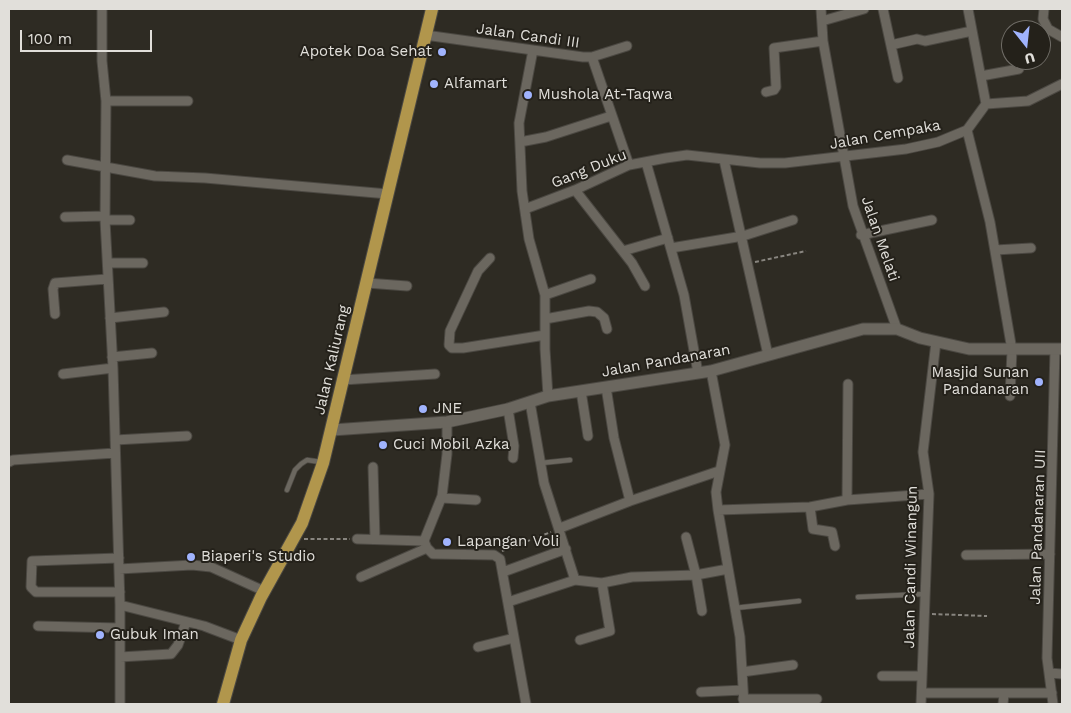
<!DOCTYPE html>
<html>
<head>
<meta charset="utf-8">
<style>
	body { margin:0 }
	#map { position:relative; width:1071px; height:713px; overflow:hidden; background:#2e2b23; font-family:"Work Sans",sans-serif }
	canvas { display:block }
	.frame { position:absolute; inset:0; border:10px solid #e1dfda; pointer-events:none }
	.north { position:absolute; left:1001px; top:20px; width:50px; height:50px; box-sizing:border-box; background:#24211a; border:1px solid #706d67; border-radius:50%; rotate:164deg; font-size:14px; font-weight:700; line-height:20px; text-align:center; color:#e1dfda }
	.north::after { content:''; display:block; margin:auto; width:18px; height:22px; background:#a0b3fd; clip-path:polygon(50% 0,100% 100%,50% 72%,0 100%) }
	.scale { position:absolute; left:20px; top:30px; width:132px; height:22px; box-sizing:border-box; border:2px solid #e1dfda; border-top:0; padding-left:6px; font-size:15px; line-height:18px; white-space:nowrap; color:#e1dfda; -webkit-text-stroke:4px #24211a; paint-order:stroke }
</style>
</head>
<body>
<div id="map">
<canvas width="1071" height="713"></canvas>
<div class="frame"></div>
<div class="north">U</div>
<div class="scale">100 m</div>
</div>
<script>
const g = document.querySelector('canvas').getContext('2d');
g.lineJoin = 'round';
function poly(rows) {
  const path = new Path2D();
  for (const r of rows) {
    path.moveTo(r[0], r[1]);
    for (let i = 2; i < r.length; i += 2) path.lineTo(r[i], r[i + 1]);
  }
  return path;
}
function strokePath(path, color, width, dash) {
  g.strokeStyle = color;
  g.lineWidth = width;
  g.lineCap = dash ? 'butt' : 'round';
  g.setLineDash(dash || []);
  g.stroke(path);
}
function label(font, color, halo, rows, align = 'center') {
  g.font = font + ' "Work Sans",sans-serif';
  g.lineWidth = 4;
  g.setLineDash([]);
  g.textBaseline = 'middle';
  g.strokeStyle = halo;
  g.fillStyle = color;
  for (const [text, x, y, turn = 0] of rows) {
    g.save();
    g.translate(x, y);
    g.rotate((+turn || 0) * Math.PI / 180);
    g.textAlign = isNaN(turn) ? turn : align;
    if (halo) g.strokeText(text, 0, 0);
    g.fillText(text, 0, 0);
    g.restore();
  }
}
const path = poly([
	[755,262,806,251],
	[304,539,350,539],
	[502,551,551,532],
	[932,614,987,616]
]);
const lane = poly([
	[541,463,570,460],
	[287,490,295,470,301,464,307,460,321,462],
	[858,597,925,594],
	[735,608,799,601]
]);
const street = poly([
	[102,9,102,61,106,101,105,220,113,368,120,605,120,704],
	[821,9,823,41,853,206,897,329],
	[883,9,898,78],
	[968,9,986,104],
	[1044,9,1043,19,1048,29,1062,37],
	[822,21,864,9],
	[425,35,583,57,592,57,627,46],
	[891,45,917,39,925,41,972,31],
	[533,50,519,123,522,191,529,239,545,295,545,349,548,396],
	[592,57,629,165],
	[981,76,1019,69],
	[766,92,774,90,776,87,774,48,823,41],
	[106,101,188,101],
	[967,130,990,222,1012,350,1010,396],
	[520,142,546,137,611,116],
	[67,160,155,176,205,178,388,194],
	[724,160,768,355],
	[646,162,684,295,698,373],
	[575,190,632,263,645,286],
	[525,209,575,190,629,165,666,158,687,155,760,163,785,163,906,149,938,142,967,130,986,104,1028,101,1062,84],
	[65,217,105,216],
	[105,220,130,220],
	[861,235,932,220],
	[671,248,743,236,793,220],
	[995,250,1031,248],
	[623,251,668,238],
	[490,258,478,271,450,331,449,345,452,348,463,348,545,335],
	[109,263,143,263],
	[367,283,407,286],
	[545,295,591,279],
	[55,314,53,289,55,283,107,279],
	[110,318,164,312],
	[545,319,589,311,597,312,604,318,607,329],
	[112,357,152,353],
	[711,371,725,445,716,492,718,510],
	[63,374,113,368],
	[343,380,435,374],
	[606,387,614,438,630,501],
	[581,391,588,436],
	[508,409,514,446,513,458],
	[447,422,447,454,442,496,424,541,427,548,433,554,494,555,500,559,526,704],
	[115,440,187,436],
	[9,462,13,460,115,453],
	[373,467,375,538],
	[442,498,476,500],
	[847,500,848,384],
	[810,507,813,529,832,532,835,546],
	[560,528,630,501,719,471],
	[686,537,696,575,702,611],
	[357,539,424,541],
	[966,555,1050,554],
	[119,558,32,561,31,587,36,592,120,592],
	[119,569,192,565,211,567,264,591],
	[503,572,566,549],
	[361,577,427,548],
	[575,580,602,583,632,577,696,575,728,569],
	[508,602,575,580,544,483,530,402],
	[120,605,204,626,241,640],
	[38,626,120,628],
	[580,640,610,631,602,583],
	[478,647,514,638],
	[120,657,171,654,178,645,186,622],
	[742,672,793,665],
	[1050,673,1062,674],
	[882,676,922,676],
	[701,692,743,690],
	[922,693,1052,693],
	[743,699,817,699],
	[744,704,740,637,718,510,810,507,847,500,929,494],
	[921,704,929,494,923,452,936,342],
	[1003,704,1004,694],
	[1053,704,1047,658,1055,349]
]);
const secondary = poly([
	[332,430,447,422,508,409,548,396,711,371,863,329,897,329,920,338,969,349,1062,349]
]);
const primary = poly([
	[223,704,241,640,261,597,302,523,323,463,432,9]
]);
const markers = [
	[442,52,5,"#a0b3fd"],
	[434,84,5,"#a0b3fd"],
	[528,95,5,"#a0b3fd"],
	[1039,382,5,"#a0b3fd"],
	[423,409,5,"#a0b3fd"],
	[383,445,5,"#a0b3fd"],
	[447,542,5,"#a0b3fd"],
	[191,557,5,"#a0b3fd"],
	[100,635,5,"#a0b3fd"]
];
const streetNames = [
	["Jalan Candi III",528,36,8],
	["Jalan Cempaka",885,135,-10],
	["Gang Duku",589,169,-22],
	["Jalan Melati",880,239,71],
	["Jalan Kaliurang",332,360,-77],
	["Jalan Pandanaran",666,361,-10],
	["Jalan Pandanaran UII",1038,527,-88],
	["Jalan Candi Winangun",911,567,-89]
];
const poiNames = [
	["Apotek Doa Sehat",432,52,"right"],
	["Alfamart",444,84],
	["Mushola At-Taqwa",538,95],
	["Masjid Sunan",1029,373,"right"],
	["Pandanaran",1029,390,"right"],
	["JNE",433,409],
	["Cuci Mobil Azka",393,445],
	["Lapangan Voli",457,542],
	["Biaperi's Studio",201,557],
	["Gubuk Iman",110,635]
];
strokePath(lane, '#4b4842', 6);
strokePath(street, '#4b4842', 11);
strokePath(secondary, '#4b4842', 13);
strokePath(primary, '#4b4842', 14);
strokePath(path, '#88857f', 2, [4, 2.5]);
strokePath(lane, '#6b675f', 4.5);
strokePath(street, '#6b675f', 9);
strokePath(secondary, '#6b675f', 11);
strokePath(primary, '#b1964c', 12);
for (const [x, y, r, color] of markers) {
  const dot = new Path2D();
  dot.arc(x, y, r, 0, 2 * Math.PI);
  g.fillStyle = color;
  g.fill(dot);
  strokePath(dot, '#24211a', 2);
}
label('15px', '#e1dfda', '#24211a', streetNames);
label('15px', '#e1dfda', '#24211a', poiNames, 'left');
</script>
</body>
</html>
